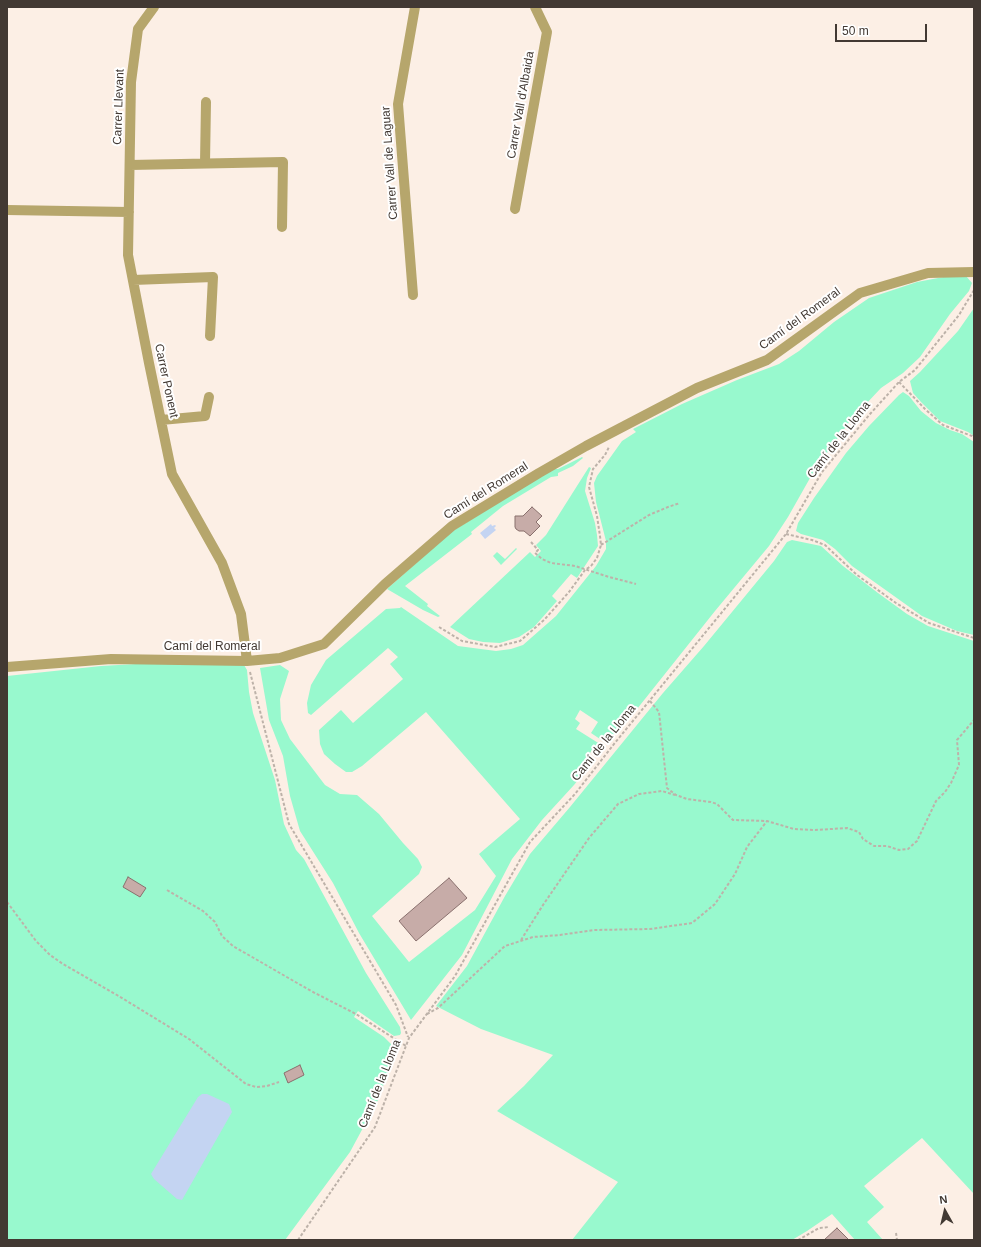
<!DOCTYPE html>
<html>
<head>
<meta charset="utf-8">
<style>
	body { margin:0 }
	#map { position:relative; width:981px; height:1247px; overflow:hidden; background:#fcefe5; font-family:Helvetica,sans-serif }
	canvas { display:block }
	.frame { position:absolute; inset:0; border:8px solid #423933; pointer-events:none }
	.north { position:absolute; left:925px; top:1191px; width:40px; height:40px; -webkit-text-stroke:3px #fff; paint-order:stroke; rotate:352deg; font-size:11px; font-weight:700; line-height:16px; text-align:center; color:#423933 }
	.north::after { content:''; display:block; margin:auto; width:14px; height:18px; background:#423933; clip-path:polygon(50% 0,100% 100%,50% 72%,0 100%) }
	.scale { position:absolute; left:835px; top:24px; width:92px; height:18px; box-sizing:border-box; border:2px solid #423933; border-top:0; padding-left:5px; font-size:12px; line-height:14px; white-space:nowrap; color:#423933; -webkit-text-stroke:3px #fff; paint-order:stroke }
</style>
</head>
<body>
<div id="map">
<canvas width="981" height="1247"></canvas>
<div class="frame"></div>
<div class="north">N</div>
<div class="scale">50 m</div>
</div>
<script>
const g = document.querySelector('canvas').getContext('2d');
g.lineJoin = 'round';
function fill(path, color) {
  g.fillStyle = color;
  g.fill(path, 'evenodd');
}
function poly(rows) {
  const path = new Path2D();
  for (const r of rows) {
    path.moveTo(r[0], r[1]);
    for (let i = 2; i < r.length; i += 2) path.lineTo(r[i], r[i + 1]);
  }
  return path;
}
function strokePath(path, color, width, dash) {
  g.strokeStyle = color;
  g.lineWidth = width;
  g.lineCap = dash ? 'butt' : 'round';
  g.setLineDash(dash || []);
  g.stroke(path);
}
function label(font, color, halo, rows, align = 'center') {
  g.font = font + ' Helvetica,sans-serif';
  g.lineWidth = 4;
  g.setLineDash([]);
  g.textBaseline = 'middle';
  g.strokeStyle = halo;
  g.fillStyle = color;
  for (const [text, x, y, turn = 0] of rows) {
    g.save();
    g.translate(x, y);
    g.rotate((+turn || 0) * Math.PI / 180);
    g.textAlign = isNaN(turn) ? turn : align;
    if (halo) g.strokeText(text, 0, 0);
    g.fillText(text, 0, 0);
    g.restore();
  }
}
const green = poly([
	[954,275,966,276,972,283,969,291,950,314,920,357,903,373,881,388,850,421,814,471,788,517,769,546,715,611,637,709,606,743,591,733,598,722,580,710,575,719,580,723,576,729,603,746,600,751,594,747,588,756,594,760,574,785,542,820,512,859,462,955,411,1020,359,933,333,883,300,831,290,796,283,756,269,720,260,668,280,665,289,671,280,699,281,720,290,739,325,785,340,794,357,795,379,814,403,843,418,859,422,867,419,874,372,916,409,962,475,910,496,876,479,854,520,819,426,712,362,766,352,772,346,772,335,764,324,754,320,744,319,730,341,710,353,723,403,679,390,664,398,657,388,648,311,715,308,713,307,703,311,685,326,660,386,609,400,608,401,607,458,646,496,651,511,649,523,645,556,616,596,566,606,549,606,541,596,502,594,483,597,476,622,441,636,432,633,429,682,404,737,380,779,364,799,351,834,322,869,298,917,282],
	[974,308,974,436,968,432,940,421,921,402,913,393,910,381,920,372,958,331],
	[903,392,909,396,921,411,936,423,950,430,962,434,974,442,974,635,957,631,922,616,852,566,835,549,823,540,801,534,796,531,798,523,814,498,846,453,869,426,899,395],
	[582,457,583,458,573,466,558,473,558,476,551,477,503,506,471,532,472,534,405,586,428,604,427,606,440,616,438,617,423,610,387,589,451,532,553,469,558,469],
	[589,467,591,468,587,478,585,491,595,523,597,535,598,546,577,578,571,574,552,596,557,601,534,627,519,637,500,643,483,642,469,639,450,627,530,552,535,557,541,551,536,545,546,535],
	[792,540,821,546,843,566,878,593,907,614,928,626,974,641,974,1194,922,1138,864,1186,884,1207,867,1222,883,1240,855,1240,832,1214,807,1231,792,1240,572,1240,618,1182,497,1111,524,1086,553,1055,481,1029,436,1006,467,966,505,896,530,854,570,807,663,693,704,646,774,561,787,542],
	[516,548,517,549,501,565,493,556,497,552,505,559],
	[153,663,244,665,247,670,249,692,253,713,275,780,284,824,296,850,304,859,366,973,400,1027,401,1033,400,1035,394,1036,358,1011,354,1017,384,1037,391,1044,395,1053,378,1100,350,1152,285,1240,7,1240,7,676,101,666]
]);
const water = poly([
	[491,524,492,526,495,525,496,526,494,528,496,530,485,539,480,533],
	[202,1094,207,1094,229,1104,232,1112,182,1200,177,1199,154,1179,151,1174,198,1097]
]);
const building = poly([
	[532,507,542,516,536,522,540,526,530,536,524,531,519,531,516,529,515,527,515,516,523,516,532,507],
	[128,877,146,888,140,897,123,887,128,877],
	[449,878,467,898,416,941,399,921,449,878],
	[300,1065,304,1075,288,1083,284,1073,300,1065],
	[837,1228,849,1240,824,1240,837,1228]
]);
const path = poly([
	[899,382,925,409,943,425,972,436,974,438],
	[786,534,812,540,825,545,857,575,896,603,929,623,974,638],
	[531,542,538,550,535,553,542,559,551,563,575,566,609,577,636,584],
	[601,545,649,515,668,507,680,503],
	[439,627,462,641,495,647,520,641,544,620,569,592,585,570,591,566,597,558,601,545,600,536,597,516,589,487,593,469,605,455,609,447],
	[250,672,289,824,396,1005,408,1037],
	[650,701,659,712,667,788,676,795,687,799,711,802,717,804,733,820,767,821,794,829,815,830,847,828,859,832,863,839,874,846,887,846,899,850,908,849,917,841,936,801,945,792,951,783,959,765,957,740,974,720],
	[167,890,203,911,215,922,222,936,233,946,311,991,356,1014,406,1046],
	[7,902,36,941,50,955,63,964,117,995,189,1039,246,1084,256,1087,267,1086,279,1082],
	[521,940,543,905,589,838,618,804,639,794,662,791,675,795],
	[427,1014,438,1008,505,946,533,937,560,935,594,930,650,929,692,923,715,904,735,874,747,847,767,821],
	[7,1108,8,1108],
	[896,1233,897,1240],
	[298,1240,375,1127,409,1038,455,976,530,842,575,794,614,744,786,534,822,472,870,414,899,382,915,370,959,315,974,290],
	[798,1240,819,1228,829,1227]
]);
const minor = poly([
	[154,7,138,29,131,82,128,255,149,363,172,474,222,563,241,614,247,661],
	[205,163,206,102],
	[130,165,283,162,282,227],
	[515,209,547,32,535,7],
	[7,210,129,212],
	[133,280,213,277,210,336],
	[413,295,398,104,415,7],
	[161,420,205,416,209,397],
	[7,667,111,659,247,661,280,658,324,644,385,584,452,526,539,473,586,446,697,388,767,360,860,293,928,273,974,272]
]);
const streetNames = [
	["Carrer Vall d'Albaida",521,105,-80],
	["Carrer Llevant",119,107,-88],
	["Carrer Vall de Laguar",390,163,-94],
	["Camí del Romeral",800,319,-36],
	["Carrer Ponent",166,381,78],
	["Camí de la Lloma",839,440,-52],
	["Camí del Romeral",486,491,-32],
	["Camí del Romeral",212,647],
	["Camí de la Lloma",604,743,-51],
	["Camí de la Lloma",380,1084,-68]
];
fill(green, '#98f9ce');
fill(water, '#c4d4f2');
fill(building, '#c7aca8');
strokePath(building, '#89706d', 1);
strokePath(path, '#bdb2a9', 2, [3, 2]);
strokePath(minor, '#b6a66c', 10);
label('12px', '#423933', '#fff', streetNames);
</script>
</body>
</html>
